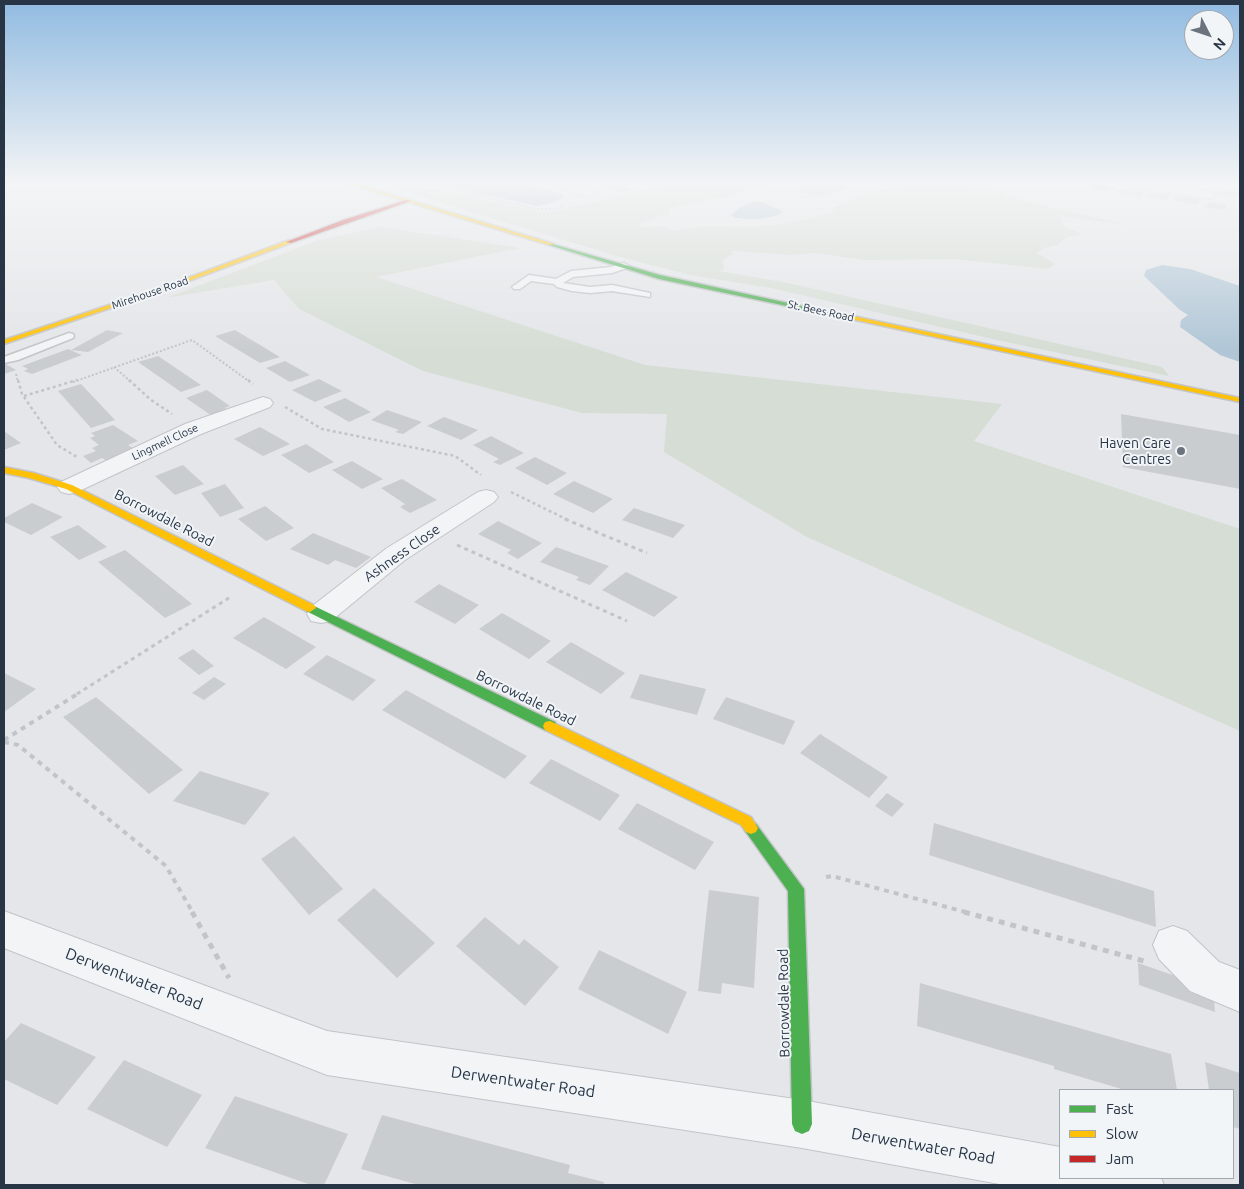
<!DOCTYPE html>
<html>
<head>
<meta charset="utf-8">
<style>
	body { margin:0 }
	#map { position:relative; width:1244px; height:1189px; overflow:hidden; background:#e4e6e9; font-family:Ubuntu,sans-serif }
	canvas { display:block }
	.frame { position:absolute; inset:0; border:5px solid #283545; pointer-events:none }
	.legend { position:absolute; left:1059px; top:1089px; width:175px; height:90px; box-sizing:border-box; background:#f2f5f8; border:1px solid #a1a8b0; margin:0; padding:6px 9px; list-style:none; font-size:15px; color:#283545 }
	.legend li { display:flex; align-items:center; gap:10px; height:25px }
	.legend b { width:25px; border:1px solid #a1a8b0 }
	.north { position:absolute; left:1184px; top:10px; width:50px; height:50px; box-sizing:border-box; background:#f2f5f8; border:1px solid #a1a8b0; border-radius:50%; rotate:131deg; font-size:14px; font-weight:700; line-height:20px; text-align:center; color:#283545 }
	.north::after { content:''; display:block; margin:auto; width:18px; height:22px; background:#6a737e; clip-path:polygon(50% 0,100% 100%,50% 72%,0 100%) }
</style>
</head>
<body>
<div id="map">
<canvas width="1244" height="1189"></canvas>
<div class="frame"></div>
<ul class="legend">
<li><b style="height:6px;background:#4caf50"></b>Fast</li>
<li><b style="height:6px;background:#ffc107"></b>Slow</li>
<li><b style="height:6px;background:#c62828"></b>Jam</li>
</ul>
<div class="north">N</div>
</div>
<script>
const g = document.querySelector('canvas').getContext('2d');
g.lineJoin = 'round';
function fill(path, color) {
  g.fillStyle = color;
  g.fill(path, 'evenodd');
}
function poly(rows) {
  const path = new Path2D();
  for (const r of rows) {
    path.moveTo(r[0], r[1]);
    for (let i = 2; i < r.length; i += 2) path.lineTo(r[i], r[i + 1]);
  }
  return path;
}
function strokePath(path, color, width, dash) {
  g.strokeStyle = color;
  g.lineWidth = width;
  g.lineCap = dash ? 'butt' : 'round';
  g.setLineDash(dash || []);
  g.stroke(path);
}
function label(font, color, halo, rows, align = 'center') {
  g.font = font + ' Ubuntu,sans-serif';
  g.lineWidth = 4;
  g.setLineDash([]);
  g.textBaseline = 'middle';
  g.strokeStyle = halo;
  g.fillStyle = color;
  for (const [text, x, y, turn = 0] of rows) {
    g.save();
    g.translate(x, y);
    g.rotate((+turn || 0) * Math.PI / 180);
    g.textAlign = isNaN(turn) ? turn : align;
    if (halo) g.strokeText(text, 0, 0);
    g.fillText(text, 0, 0);
    g.restore();
  }
}
const green = poly([
	[405,184,548,213,670,184,766,184,726,197,700,201,669,209,670,213,640,223,640,228,656,226,666,227,672,231,706,226,753,227,791,223,835,212,831,208,877,191,912,184,966,184,998,191,1019,200,1132,226,1060,216,1064,226,1082,234,1067,237,1058,245,1044,248,1037,253,1055,264,1048,269,954,259,864,260,816,253,790,255,732,251,733,254,723,260,724,269,719,271,788,283,1162,367,1169,376,997,340,771,288,695,276,623,258,392,188],
	[380,227,521,248,376,277,645,365,1002,404,974,441,1240,529,1240,731,807,537,664,452,667,414,582,413,423,371,299,309,274,280,166,298,319,240]
]);
const water = poly([
	[437,184,517,184,550,190,562,194,565,197,552,203,536,206],
	[804,184,842,184,848,187,830,194,816,196,799,192,799,188],
	[751,202,761,202,783,211,779,215,759,219,746,219,736,218,731,215,739,208],
	[1162,265,1190,269,1240,286,1240,362,1220,355,1180,327,1181,320,1188,315,1180,310,1144,276,1146,270]
]);
const building = poly([
	[617,184,633,190,621,193,598,185],
	[1095,184,1101,184,1116,187,1108,192,1089,188],
	[1120,189,1130,190,1144,192,1141,197,1117,193],
	[1230,190,1240,193,1240,195,1229,197,1214,192],
	[1149,192,1170,195,1167,200,1146,197],
	[1176,196,1187,197,1200,199,1198,205,1174,201],
	[1209,202,1217,203,1228,205,1224,210,1204,207],
	[107,330,123,333,88,352,71,350],
	[235,330,280,357,260,363,215,336],
	[68,349,82,355,32,374,24,371,28,369,22,366],
	[158,356,201,385,181,392,138,362],
	[285,361,310,375,290,382,266,368],
	[4,363,16,370,4,374],
	[319,379,342,391,315,402,292,390],
	[81,384,115,420,91,428,58,391],
	[207,390,230,406,225,408,230,412,215,418,186,398],
	[345,398,371,412,349,422,323,407],
	[387,410,422,422,403,434,395,432,399,430,371,420],
	[1121,414,1240,435,1240,489,1123,467],
	[444,417,478,430,461,440,427,426],
	[113,425,138,441,128,445,136,450,107,461,102,458,91,463,83,456,96,451,92,448,99,445,90,438,95,436,91,433],
	[260,427,290,444,263,456,234,439],
	[4,431,21,443,4,450],
	[491,436,524,453,500,465,493,462,499,459,473,445],
	[306,444,334,462,309,473,281,455],
	[535,457,567,473,547,485,515,468],
	[352,461,383,479,362,489,332,470],
	[183,465,204,484,175,495,155,476],
	[402,479,437,500,410,513,400,507,405,504,381,488],
	[574,481,613,499,593,513,553,494],
	[225,484,244,508,220,517,201,493],
	[32,503,63,517,31,535,4,522,4,518],
	[265,506,294,528,266,541,238,519],
	[634,508,685,525,673,538,622,520],
	[498,521,542,543,518,559,507,553,511,550,478,534],
	[78,525,107,547,79,560,50,537],
	[313,533,371,557,356,568,335,560,328,565,290,549],
	[556,547,609,566,590,585,576,580,579,577,540,562],
	[125,550,192,604,165,618,98,562],
	[626,572,678,597,654,617,602,590],
	[439,584,479,605,455,624,414,602],
	[502,613,551,641,529,659,479,629],
	[264,617,316,647,286,669,233,638],
	[571,642,625,673,601,694,546,662],
	[193,649,214,666,199,675,178,658],
	[327,655,376,680,353,701,303,674],
	[4,673,36,689,4,712],
	[640,674,706,689,697,715,630,698],
	[214,677,226,684,204,700,192,693],
	[406,690,527,756,505,779,382,710],
	[96,697,183,770,149,794,63,717],
	[726,697,795,721,784,745,713,719],
	[820,734,888,777,869,798,800,753],
	[551,759,620,795,600,821,529,783],
	[200,771,270,793,245,825,173,801],
	[887,793,904,804,892,817,875,806],
	[637,803,714,842,695,870,618,829],
	[934,823,1154,891,1156,927,929,855],
	[294,836,343,889,309,915,261,859],
	[374,888,435,943,397,978,337,920],
	[709,890,759,897,754,988,722,983,721,994,698,991],
	[485,917,519,945,524,939,559,967,525,1006,456,946],
	[599,950,687,992,668,1034,578,989],
	[1138,963,1213,989,1215,1012,1139,985],
	[920,983,1171,1054,1177,1090,1125,1090,1054,1069,1054,1066,917,1026],
	[21,1023,96,1057,57,1105,4,1079,4,1042],
	[124,1060,202,1095,167,1147,87,1109],
	[1205,1062,1240,1073,1240,1129,1233,1127,1233,1090,1209,1090],
	[235,1096,348,1134,324,1185,311,1185,205,1148],
	[382,1115,570,1165,568,1173,604,1182,604,1185,419,1185,361,1169]
]);
const pathFar4 = poly([
	[428,184,537,209,553,209,565,206],
	[531,184,538,186],
	[114,367,131,382],
	[16,374,18,382],
	[73,382,192,340,250,382]
]);
const pathFar3 = poly([
	[18,380,22,394,57,445,77,457],
	[129,380,151,400,172,414],
	[248,380,253,384],
	[24,396,77,380],
	[285,407,322,429,455,456,481,475],
	[511,492,568,520]
]);
const pathFar2 = poly([
	[565,519,647,553],
	[457,545,627,621],
	[77,694,232,596]
]);
const pathFar1 = poly([
	[4,740,79,693],
	[4,742,18,745,166,866,193,913],
	[826,877,832,876,969,913]
]);
const path = poly([
	[192,912,229,978],
	[964,912,1144,961]
]);
const lane = poly([
	[624,263,629,266,627,268,612,273,573,277,563,283,590,287,612,285,650,293,650,297,612,291,590,293,572,291,557,287,554,284,531,281,520,289,514,289,512,287,529,275,556,279,571,271,611,267,624,263],
	[69,333,73,334,74,336,73,338,18,360,4,363,4,357,69,333]
]);
const street = poly([
	[551,184,574,184,594,189,596,192,590,196,553,187,551,184],
	[1128,184,1162,184,1210,191,1216,195,1210,199,1134,188,1128,184],
	[263,397,270,399,273,403,270,407,201,434,77,492,69,494,61,492,57,487,61,482,185,424,263,397],
	[486,490,494,492,498,497,494,502,405,560,331,621,321,623,311,621,307,614,311,607,387,548,478,492,486,490],
	[4,911,327,1031,802,1100,1060,1147,1060,1178,1161,1178,1164,1185,1005,1185,802,1148,327,1075,4,948,4,911],
	[1173,926,1187,931,1219,962,1240,970,1240,1012,1190,991,1159,959,1153,945,1159,931,1173,926]
]);
const fast = poly([
	[549,243,660,275,852,317,848,319,659,279,549,245,549,243],
	[310,604,555,722,557,726,555,730,550,731,545,730,306,611,304,608,306,605,310,604],
	[751,822,756,824,804,889,812,1124,809,1131,802,1134,795,1131,792,1124,788,891,746,832,744,828,746,824,751,822]
]);
const slow = poly([
	[349,184,357,184,554,244,549,245,349,184],
	[289,240,291,241,291,243,170,288,4,344,4,340,166,286,289,240],
	[848,315,1240,398,1240,402,846,318,846,316,848,315],
	[4,467,34,473,72,485,314,605,316,608,310,612,306,611,66,489,29,478,4,473,4,467],
	[550,721,751,817,758,828,756,832,751,834,746,832,741,825,545,730,543,726,545,722,550,721]
]);
const jam = poly([
	[406,200,411,201,291,243,286,242,343,220,406,200]
]);
const markers = [
	[1181,451,5,"#6a737e"]
];
const farStreetnames = [
	["Mirehouse Road",150,293,-19],
	["St. Bees Road",821,311,12],
	["Lingmell Close",165,442,-25]
];
const poiNames = [
	["Haven Care",1171,443],
	["Centres",1171,459]
];
const streetNames = [
	["Borrowdale Road",164,518,27],
	["Ashness Close",402,553,-35],
	["Borrowdale Road",526,698,26],
	["Borrowdale Road",784,1003,-91]
];
const nearStreetnames = [
	["Derwentwater Road",134,979,21],
	["Derwentwater Road",523,1082,8],
	["Derwentwater Road",923,1146,10]
];
fill(green, '#d5ddd4');
fill(water, '#b0c6d6');
fill(building, '#cacdd0');
strokePath(lane, '#c2c4c7', 3);
strokePath(street, '#c2c4c7', 2);
strokePath(fast, '#c2c4c7', 3);
strokePath(slow, '#c2c4c7', 3);
strokePath(jam, '#c2c4c7', 3);
strokePath(pathFar4, '#c1c5c9', 2, [2, 2]);
strokePath(pathFar3, '#c1c5c9', 2.5, [3, 3]);
strokePath(pathFar2, '#c1c5c9', 3, [4, 4]);
strokePath(pathFar1, '#c1c5c9', 4, [5, 5]);
strokePath(path, '#c1c5c9', 5, [6, 6]);
fill(lane, '#f3f4f6');
fill(street, '#f3f4f6');
fill(fast, '#4caf50');
fill(slow, '#ffc107');
fill(jam, '#c62828');
const sky = g.createLinearGradient(0, 0, 0, 351);
sky.addColorStop(0, '#91bbe1');
sky.addColorStop(0.52, '#f3f4f5');
sky.addColorStop(1, '#f3f4f500');
g.fillStyle = sky;
g.fillRect(0, 0, 1244, 351);
for (const [x, y, r, color] of markers) {
  const dot = new Path2D();
  dot.arc(x, y, r, 0, 2 * Math.PI);
  g.fillStyle = color;
  g.fill(dot);
  strokePath(dot, '#f2f5f8', 2);
}
label('11px', '#283545', '#f2f5f8', farStreetnames);
label('14px', '#283545', '#f2f5f8', poiNames, 'right');
label('14px', '#283545', '#f2f5f8', streetNames);
label('16px', '#283545', '#f2f5f8', nearStreetnames);
</script>
</body>
</html>
